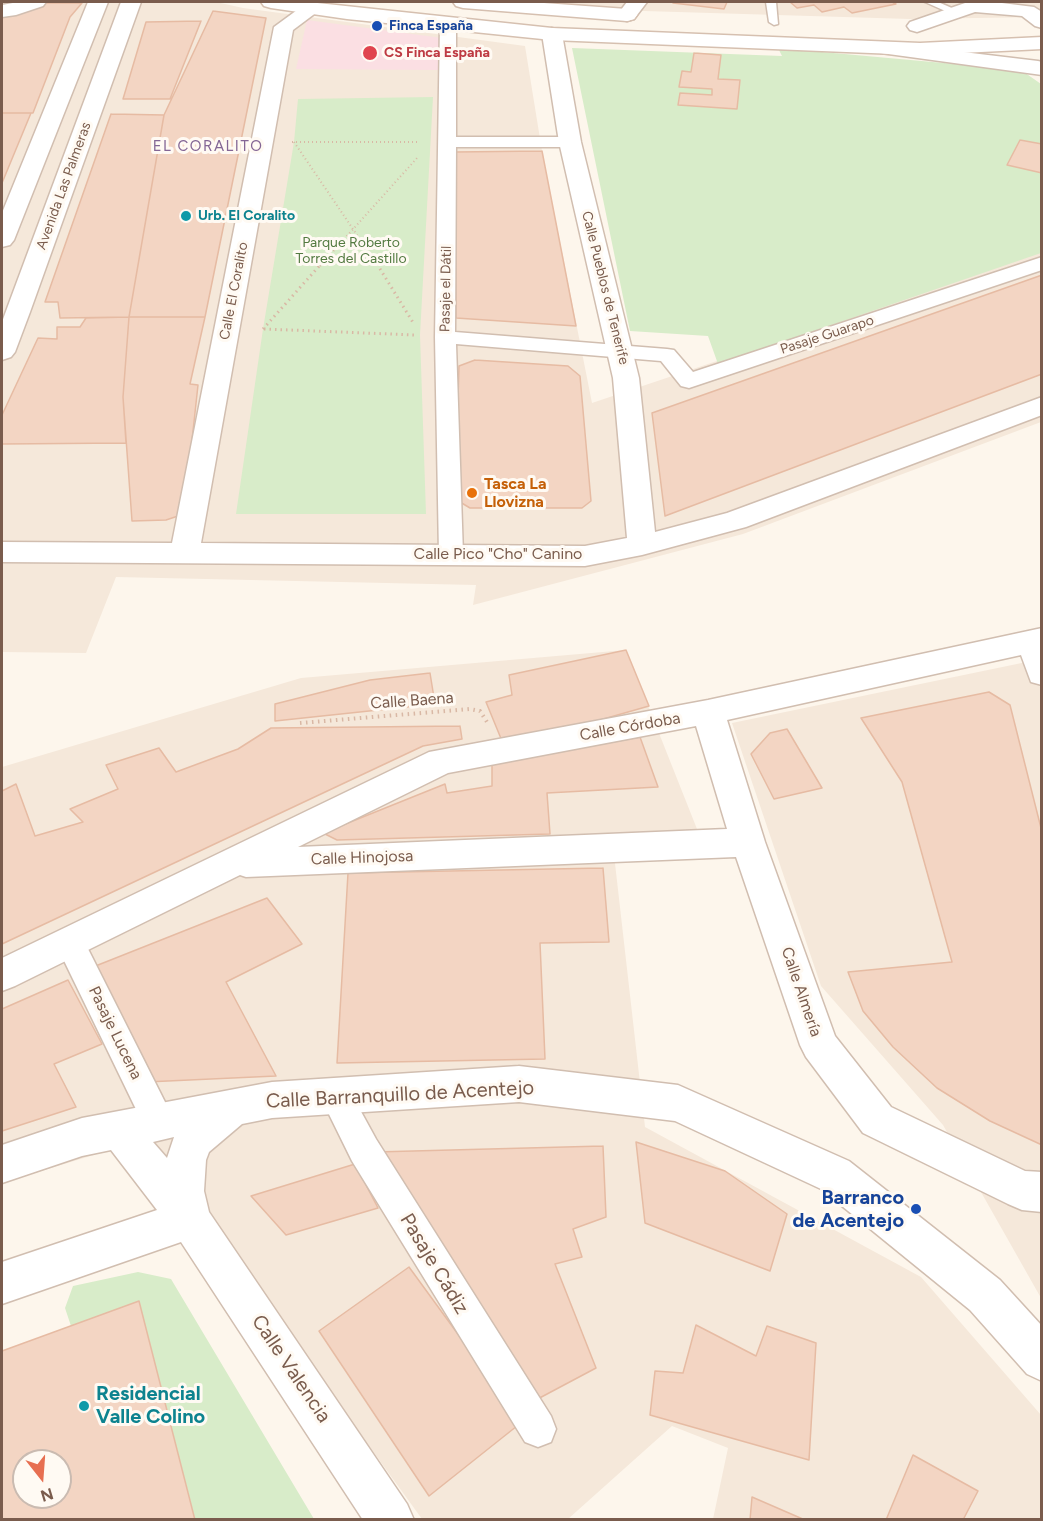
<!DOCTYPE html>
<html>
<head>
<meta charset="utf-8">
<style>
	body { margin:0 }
	#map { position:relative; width:1043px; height:1521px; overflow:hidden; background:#fdf6ec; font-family:Figtree,sans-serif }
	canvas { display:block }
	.frame { position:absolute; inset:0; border:3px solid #7a5c4d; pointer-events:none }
	.north { position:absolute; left:12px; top:1449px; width:60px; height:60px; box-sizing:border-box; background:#fffaf3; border:2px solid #cabbb1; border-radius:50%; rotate:163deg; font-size:16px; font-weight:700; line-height:24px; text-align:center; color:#7a5c4d }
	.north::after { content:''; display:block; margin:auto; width:21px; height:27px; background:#e76f51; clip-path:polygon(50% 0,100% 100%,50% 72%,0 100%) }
</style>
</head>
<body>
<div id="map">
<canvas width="1043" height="1521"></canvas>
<div class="frame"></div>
<div class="north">N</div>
</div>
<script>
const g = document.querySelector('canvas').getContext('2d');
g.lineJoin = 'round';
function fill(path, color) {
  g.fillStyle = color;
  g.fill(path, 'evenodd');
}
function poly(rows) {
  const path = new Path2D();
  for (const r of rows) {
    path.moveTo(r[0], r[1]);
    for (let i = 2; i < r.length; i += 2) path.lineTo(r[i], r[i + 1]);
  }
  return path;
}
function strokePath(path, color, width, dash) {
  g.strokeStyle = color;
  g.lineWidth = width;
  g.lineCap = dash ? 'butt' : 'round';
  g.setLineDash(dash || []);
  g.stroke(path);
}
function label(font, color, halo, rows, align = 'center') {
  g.font = font + ' Figtree,sans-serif';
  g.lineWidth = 6;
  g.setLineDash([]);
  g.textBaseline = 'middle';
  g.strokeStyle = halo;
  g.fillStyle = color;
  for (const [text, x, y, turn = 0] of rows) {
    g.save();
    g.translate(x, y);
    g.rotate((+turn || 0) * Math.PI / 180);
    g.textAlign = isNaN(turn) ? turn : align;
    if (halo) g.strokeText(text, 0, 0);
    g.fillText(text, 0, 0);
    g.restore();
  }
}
const residential = poly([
	[49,2,216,2,243,8,525,46,542,151,592,403,1041,252,1041,422,743,534,473,605,476,585,116,577,86,653,2,652,2,14,16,15],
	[520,2,1041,2,1042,17,910,19,611,10],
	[626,650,697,829,612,837,645,1127,921,1277,1041,1415,1041,1519,713,1519,728,1448,672,1426,568,1519,422,1519,146,1139,2,1183,2,767,301,678],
	[1041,659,1041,1298,943,1125,821,986,732,723]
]);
const medical = poly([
	[307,20,442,38,440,70,296,69]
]);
const green = poly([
	[572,48,782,56,778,48,1021,70,1041,84,1041,253,718,364,708,336,630,331],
	[433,97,420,335,426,514,236,514,263,329,294,142,298,99],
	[138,1272,171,1279,314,1519,195,1519,139,1301,71,1326,65,1308,73,1286]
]);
const building = poly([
	[674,2,727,2,724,9,673,3,674,2],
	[790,2,892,2,896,4,852,13,844,7,822,12,814,5,797,8,790,2],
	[44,3,82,3,70,17,33,113,2,113,2,16,44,3],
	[213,11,266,18,205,317,129,317,164,115,213,11],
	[201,21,170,99,123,99,146,22,201,21],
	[694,53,721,55,718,79,740,80,737,109,678,105,680,93,712,95,712,89,679,87,682,71,691,72,694,53],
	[2,113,31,113,2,183,2,113],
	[111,114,164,115,129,317,60,318,58,302,45,302,111,114],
	[1020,140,1042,144,1042,173,1007,165,1020,140],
	[542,151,576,326,456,318,455,152,542,151],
	[1042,275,1042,374,665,516,652,413,1042,275],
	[129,317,123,397,126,443,2,444,2,415,38,338,57,339,57,327,80,327,86,318,129,317],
	[129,317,205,317,190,384,198,385,184,514,166,520,132,521,123,397,129,317],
	[475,360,568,366,580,376,591,501,582,508,470,508,455,499,459,366,475,360],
	[626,650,649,706,600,720,502,741,486,702,512,695,509,675,626,650],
	[430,673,435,704,275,721,275,704,370,680,430,673],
	[989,692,1010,705,1042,832,1042,1145,990,1121,937,1088,893,1047,863,1011,848,972,952,962,902,782,861,718,989,692],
	[460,726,462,739,423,746,2,944,2,791,16,784,35,836,83,822,70,809,118,789,106,765,159,748,176,772,238,749,271,728,460,726],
	[787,729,822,788,774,799,751,754,770,733,787,729],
	[640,737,658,787,547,793,550,834,337,840,323,833,445,784,447,793,492,786,492,764,640,737],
	[603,868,609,942,540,943,545,1059,337,1063,348,873,603,868],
	[267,898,302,944,226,982,276,1076,146,1082,93,967,267,898],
	[68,980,102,1044,54,1064,76,1107,2,1131,2,1009,68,980],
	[636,1142,725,1171,787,1214,770,1271,645,1223,636,1142],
	[603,1146,606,1217,573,1229,582,1257,555,1264,596,1368,532,1402,375,1152,603,1146],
	[355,1164,378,1208,286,1235,251,1196,355,1164],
	[409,1267,522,1422,429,1496,319,1331,409,1267],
	[139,1301,195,1520,2,1520,2,1351,139,1301],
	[24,1461,60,1461,60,1497,24,1497,24,1461],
	[696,1325,756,1356,767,1326,816,1343,809,1460,650,1415,655,1371,683,1373,696,1325],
	[913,1455,978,1491,963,1520,886,1520,913,1455],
	[752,1497,805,1520,750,1520,752,1497]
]);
const pathFar2 = poly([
	[292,142,420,142],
	[294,142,378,266],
	[320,266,417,158]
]);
const pathFar1 = poly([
	[377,264,414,324],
	[263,329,321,264],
	[264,329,415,335]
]);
const path = poly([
	[300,723,470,709,480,711,487,722]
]);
const service = poly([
	[766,2,776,2,778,24,774,25,769,22,766,2],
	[925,2,938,2,961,12,960,14,952,14,925,2]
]);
const pedestrian = poly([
	[448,19,456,24,456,137,570,137,576,138,579,142,576,146,570,147,456,147,455,332,667,349,674,350,693,372,1042,257,1042,270,689,388,681,386,661,361,456,344,463,555,459,561,451,563,443,561,439,555,435,337,440,24,448,19],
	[70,929,80,933,170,1112,175,1123,170,1134,159,1138,148,1134,55,942,60,933,70,929],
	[336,1081,347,1086,376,1139,551,1416,556,1429,551,1442,538,1447,525,1442,352,1161,320,1096,325,1086,336,1081]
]);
const minor = poly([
	[18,2,46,2,43,6,16,15,2,17,2,5,18,2],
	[88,2,108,2,14,240,10,245,2,247,2,213,88,2],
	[121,2,141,2,30,312,15,352,11,357,2,360,2,322,121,2],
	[627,2,647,2,634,19,627,21,620,19,617,15,627,2],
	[968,2,994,2,1034,7,1042,12,1042,28,1035,26,1022,16,975,12,917,32,910,30,907,26,910,22,968,2],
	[311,3,318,5,321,9,293,30,201,543,585,546,627,538,613,378,559,142,542,34,545,30,552,28,559,30,562,34,581,142,639,378,655,532,727,513,1042,397,1042,415,746,527,642,555,585,566,2,562,2,542,172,543,274,27,304,5,311,3],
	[888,43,1038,61,1042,62,1042,75,881,53,878,49,881,45,888,43],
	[1042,628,1042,685,1031,682,1021,655,727,720,765,842,835,1036,891,1107,1025,1171,1042,1172,1042,1212,1022,1210,1008,1204,863,1133,806,1057,800,1045,736,857,246,877,240,875,15,986,2,991,2,958,429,752,708,700,1042,628],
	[696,726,727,829,298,847,448,773,696,726],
	[519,1066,678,1085,849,1161,1000,1280,1042,1326,1042,1381,1027,1374,970,1310,821,1189,675,1121,519,1102,272,1118,242,1124,209,1152,206,1160,204,1191,209,1212,407,1504,414,1520,363,1520,181,1242,2,1304,2,1262,157,1210,111,1150,82,1156,2,1183,2,1145,82,1118,272,1082,519,1066],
	[174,1137,167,1158,153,1142,174,1137]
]);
const secondary = poly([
	[261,2,308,2,552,28,920,43,1042,37,1042,49,920,55,552,40,347,19,271,8,264,6,261,2],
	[453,2,530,2,627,9,634,11,637,15,634,19,627,21,463,8,456,6,453,2]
]);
const markers = [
	[377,26,6,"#1a4fb4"],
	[370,53,8,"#e0444e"],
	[186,216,6,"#0f9aa8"],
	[472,493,6,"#e8710a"],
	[916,1209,6,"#1a4fb4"],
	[84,1406,6,"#0f9aa8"]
];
const farTransitnames = [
	["Finca España",389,26]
];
const farHealthnames = [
	["CS Finca España",384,53]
];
const farStreetnames = [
	["Avenida Las Palmeras",64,186,-70],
	["Calle Pueblos de Tenerife",605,288,76],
	["Pasaje el Dátil",446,289,-89],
	["Calle El Coralito",234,291,-79],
	["Pasaje Guarapo",827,335,-18]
];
const farCulturenames = [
	["Urb. El Coralito",198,216]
];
const farParknames = [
	["Parque Roberto",351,243],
	["Torres del Castillo",351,259]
];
const farNeighbourhoodnames = [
	["EL CORALITO",208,147]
];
const foodNames = [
	["Tasca La",484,484],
	["Llovizna",484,502]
];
const streetNames = [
	["Calle Pico \"Cho\" Canino",498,554],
	["Calle Baena",412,701,-4],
	["Calle Córdoba",630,727,-10],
	["Calle Hinojosa",362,858,-2],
	["Calle Almería",801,992,71],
	["Pasaje Lucena",115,1033,64]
];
const nearStreetnames = [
	["Calle Barranquillo de Acentejo",400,1095,-3],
	["Pasaje Cádiz",434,1264,59],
	["Calle Valencia",291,1369,56]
];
const nearTransitnames = [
	["Barranco",904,1198],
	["de Acentejo",904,1221]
];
const nearCulturenames = [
	["Residencial",96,1394],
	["Valle Colino",96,1417]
];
fill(residential, '#f5e8da');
fill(medical, '#fbdfe3');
fill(green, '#d8ecc9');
fill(building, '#f3d5c3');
strokePath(building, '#e6bba3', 1.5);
strokePath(service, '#d1beb0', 3);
strokePath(pedestrian, '#d1beb0', 3);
strokePath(minor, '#d1beb0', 3);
strokePath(secondary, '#d6c0b0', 3);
strokePath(pathFar2, '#d9b8a5', 2, [1, 3]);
strokePath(pathFar1, '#d9b8a5', 3, [1.5, 4]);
strokePath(path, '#d9b8a5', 4, [1.5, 4.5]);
fill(service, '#fff');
fill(pedestrian, '#fff');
fill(minor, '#fff');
fill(secondary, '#fff');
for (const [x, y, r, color] of markers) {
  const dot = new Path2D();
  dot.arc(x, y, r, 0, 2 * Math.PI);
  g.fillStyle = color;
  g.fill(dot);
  strokePath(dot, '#fffaf3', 2);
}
label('bold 14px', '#164399', '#fffaf3', farTransitnames, 'left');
label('bold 14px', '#be3a42', '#fffaf3', farHealthnames, 'left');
label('14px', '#7a5c4d', '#fffaf3', farStreetnames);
label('bold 14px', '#0d838f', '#fffaf3', farCulturenames, 'left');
label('14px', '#537a41', '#fffaf3', farParknames);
g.letterSpacing = '1.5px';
label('15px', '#846695', '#fffaf3', farNeighbourhoodnames);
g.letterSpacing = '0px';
label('bold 16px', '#c56008', '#fffaf3', foodNames, 'left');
label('16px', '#7a5c4d', '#fffaf3', streetNames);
label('20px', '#7a5c4d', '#fffaf3', nearStreetnames);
label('bold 20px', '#164399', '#fffaf3', nearTransitnames, 'right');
label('bold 20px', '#0d838f', '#fffaf3', nearCulturenames, 'left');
</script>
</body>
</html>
